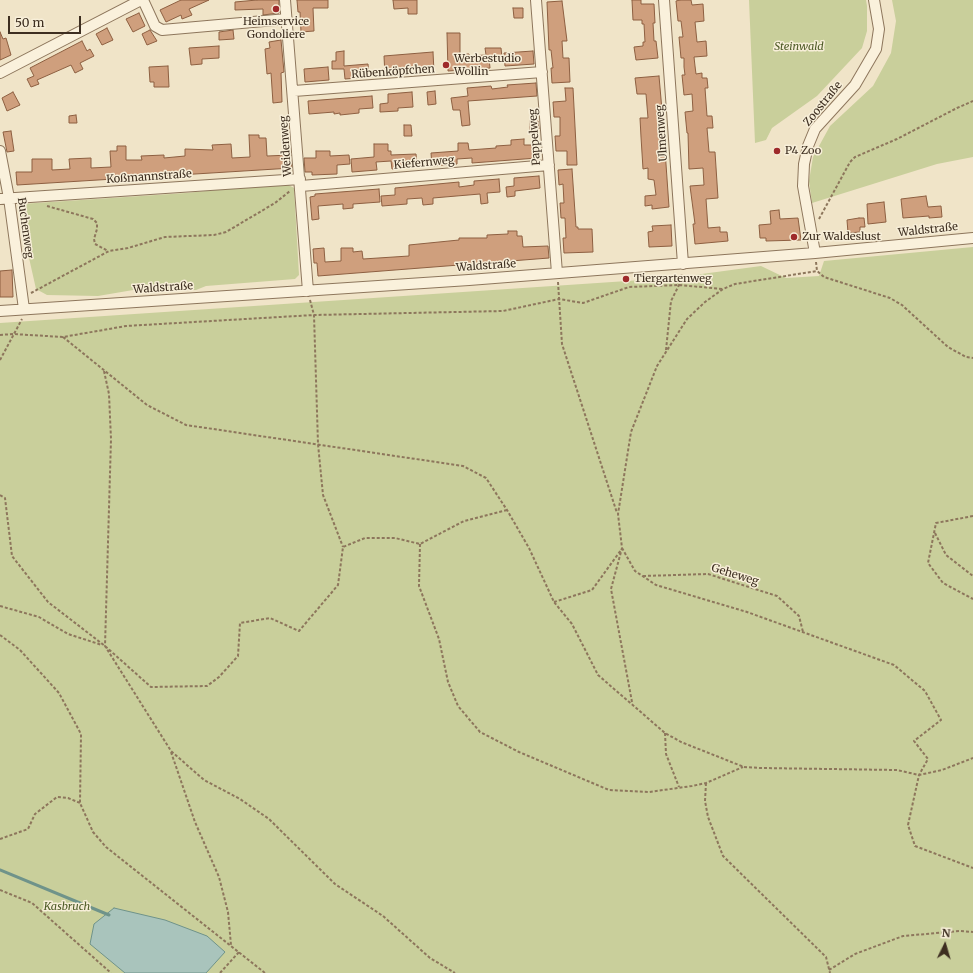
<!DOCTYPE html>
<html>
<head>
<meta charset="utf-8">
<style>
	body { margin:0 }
	#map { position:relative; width:973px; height:973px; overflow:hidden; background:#f0e4c8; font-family:Merriweather,serif }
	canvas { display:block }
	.north { position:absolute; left:925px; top:925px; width:40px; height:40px; -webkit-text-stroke:3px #f7eed8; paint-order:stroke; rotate:5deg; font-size:11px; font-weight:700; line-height:16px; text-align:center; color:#3d2e20 }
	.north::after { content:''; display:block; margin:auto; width:14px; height:18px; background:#3d2e20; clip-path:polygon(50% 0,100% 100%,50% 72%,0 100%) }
	.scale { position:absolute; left:8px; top:16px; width:73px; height:18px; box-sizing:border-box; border:2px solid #3d2e20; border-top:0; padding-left:5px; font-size:12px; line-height:14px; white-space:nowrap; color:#3d2e20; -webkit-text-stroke:3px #f7eed8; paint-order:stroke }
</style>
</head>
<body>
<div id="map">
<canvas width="973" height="973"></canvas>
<div class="north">N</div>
<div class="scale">50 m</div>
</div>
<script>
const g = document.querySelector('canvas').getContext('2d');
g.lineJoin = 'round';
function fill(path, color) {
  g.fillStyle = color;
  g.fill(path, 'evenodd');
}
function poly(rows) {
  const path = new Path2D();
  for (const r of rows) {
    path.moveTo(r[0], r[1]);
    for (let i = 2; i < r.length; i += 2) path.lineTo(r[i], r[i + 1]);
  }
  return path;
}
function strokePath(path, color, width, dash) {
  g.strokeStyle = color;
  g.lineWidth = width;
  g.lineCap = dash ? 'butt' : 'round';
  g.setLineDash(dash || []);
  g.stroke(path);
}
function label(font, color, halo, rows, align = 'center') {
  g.font = font + ' Merriweather,serif';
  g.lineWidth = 3;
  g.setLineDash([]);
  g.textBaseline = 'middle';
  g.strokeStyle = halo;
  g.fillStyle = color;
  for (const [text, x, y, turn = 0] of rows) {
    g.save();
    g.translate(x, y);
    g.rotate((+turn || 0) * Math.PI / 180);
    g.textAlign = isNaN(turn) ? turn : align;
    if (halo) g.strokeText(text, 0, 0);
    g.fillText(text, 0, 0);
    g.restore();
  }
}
const green = poly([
	[749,0,866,0,867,6,867,31,862,48,817,96,772,128,766,140,755,143],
	[892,0,973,0,973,157,937,164,812,203,809,181,813,157,830,126,873,86,891,53,896,21],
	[285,183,294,188,299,275,295,279,206,286,196,290,139,289,98,296,47,295,36,289,18,209,21,204,186,193],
	[973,247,973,973,0,973,0,323,672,278,761,266,786,278,819,276,824,261]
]);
const water = poly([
	[114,908,165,920,207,936,225,952,206,973,125,973,90,944,94,924,114,908]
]);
const stream = poly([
	[0,870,109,915]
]);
const building = poly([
	[181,0,209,0,189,9,192,15,182,19,181,15,166,22,160,10,181,0],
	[257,0,279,0,279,13,263,15,263,9,235,10,235,2,257,0],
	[297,0,328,0,328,8,313,8,314,31,301,32,300,12,298,12,297,0],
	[393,0,417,0,417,14,408,14,408,8,394,9,393,0],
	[632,0,641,0,641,4,654,4,655,23,653,23,654,41,656,41,658,58,636,60,634,47,643,46,643,42,645,42,644,24,642,24,642,20,633,20,632,0],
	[680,0,691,0,692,5,703,4,704,21,695,22,697,42,706,41,707,56,694,57,695,66,696,74,702,73,702,78,707,78,708,88,705,88,707,116,712,116,713,128,707,128,709,152,715,152,718,198,706,199,708,228,720,227,720,232,727,232,728,241,695,244,693,224,695,224,690,186,704,185,703,168,689,169,688,133,687,133,685,112,693,111,692,94,684,95,682,75,685,75,684,67,684,58,681,58,679,37,683,37,681,21,678,21,676,1,680,0],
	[562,1,567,41,562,41,563,58,569,58,570,82,552,83,551,68,553,68,551,50,549,50,547,2,562,1],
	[513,8,523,8,523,18,514,18,513,8],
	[139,13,145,26,133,32,126,19,139,13],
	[107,28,113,40,102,45,96,34,107,28],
	[150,30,157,41,147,45,142,34,150,30],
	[233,30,234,39,219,40,219,32,233,30],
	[0,32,3,39,6,38,11,55,0,60,0,32],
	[447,33,460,33,460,54,469,54,469,56,486,55,485,48,501,48,502,58,489,58,490,68,448,71,447,33],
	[281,40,284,72,281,73,282,102,273,103,271,73,267,74,265,49,270,48,269,42,281,40],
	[82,41,87,51,90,49,94,56,80,63,83,69,75,73,71,65,37,80,39,84,31,87,27,79,34,76,30,68,82,41],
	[219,46,219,58,202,59,202,64,191,65,189,48,219,46],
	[344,51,344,66,368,64,369,77,345,79,344,69,332,69,332,61,336,61,336,52,344,51],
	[533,51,534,64,505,66,504,53,533,51],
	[433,52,434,72,425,73,425,68,409,69,409,74,385,76,384,56,433,52],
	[168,66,169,87,154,87,154,82,150,82,149,67,168,66],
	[328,67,329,80,305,82,304,69,328,67],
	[659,76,664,133,660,134,661,151,665,150,669,207,652,209,652,205,645,206,645,196,656,195,654,180,648,179,648,168,643,169,641,137,640,118,648,118,646,94,637,94,635,78,659,76],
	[536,83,537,96,468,101,470,125,462,126,460,110,453,110,451,98,468,96,467,88,491,86,492,89,508,87,507,85,536,83],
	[565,88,573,88,577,165,567,165,567,151,556,151,555,136,560,136,560,117,554,117,553,102,566,101,565,88],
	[435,91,436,104,428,105,427,92,435,91],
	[13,92,20,105,7,111,2,98,13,92],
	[412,92,413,107,398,108,398,111,380,112,380,104,388,103,388,94,412,92],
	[372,96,373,108,359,109,359,113,340,115,340,113,334,114,334,112,309,114,308,101,372,96],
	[76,115,77,123,69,123,69,116,76,115],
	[530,121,538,121,539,129,530,130,530,121],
	[404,125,411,125,412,136,404,136,404,125],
	[11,131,14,151,7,152,3,132,11,131],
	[249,135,259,135,259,138,266,138,267,156,290,155,292,168,17,185,16,172,32,172,32,159,52,159,52,170,70,169,69,159,91,158,91,168,111,167,110,151,117,151,117,146,126,146,126,160,142,160,141,156,164,155,164,158,185,156,185,149,213,150,212,145,231,144,232,158,250,157,249,135],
	[524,139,524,145,537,145,537,158,472,163,472,158,457,159,457,164,432,166,431,153,458,151,458,143,468,143,469,150,496,148,496,146,511,145,511,140,524,139],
	[374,144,388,144,388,151,391,151,391,155,416,154,417,167,392,169,391,161,376,162,377,170,352,172,351,159,374,157,374,144],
	[316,151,330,151,330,156,349,155,350,164,337,165,337,174,312,175,312,172,305,172,304,158,316,158,316,151],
	[572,169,576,227,578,227,578,229,592,229,593,252,564,253,563,238,566,238,565,218,561,218,560,203,564,203,563,184,559,185,558,170,572,169],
	[539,176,540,188,515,191,515,196,507,197,506,187,514,186,514,178,539,176],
	[499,179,500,192,487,193,488,203,481,204,480,194,433,198,433,204,423,205,422,198,407,199,407,204,382,206,381,196,395,195,395,188,459,182,459,187,474,185,474,181,499,179],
	[379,189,380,202,353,204,353,208,343,209,343,204,318,206,319,219,312,220,310,197,315,196,315,194,379,189],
	[926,196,928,207,941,206,942,217,929,218,929,216,903,218,901,199,926,196],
	[884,202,886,222,868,224,867,204,884,202],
	[779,210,780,219,798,218,801,240,766,241,766,238,760,238,759,225,771,224,770,211,779,210],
	[859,218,864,218,865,227,860,227,860,232,848,233,847,220,859,218],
	[671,225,672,246,649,247,648,232,653,231,652,226,671,225],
	[508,231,517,231,517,236,522,236,523,247,548,246,549,258,318,276,317,263,314,263,313,249,324,248,325,262,341,261,341,248,353,248,353,252,362,251,363,259,409,256,409,245,459,240,459,238,487,238,487,235,508,234,508,231],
	[12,270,13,297,0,297,0,271,12,270]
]);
const path = poly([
	[47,206,93,219,97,223,97,229,94,239,95,244,108,251],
	[819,219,850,162,855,157,897,139,957,108,973,101],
	[816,262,817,271,824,277,890,298,902,305,948,347,966,357,973,358],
	[558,282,562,344,617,513],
	[31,293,109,251,128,248,165,237,214,235,226,232,275,203,290,191],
	[310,300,314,315,318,444,323,495,343,547],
	[0,335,13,334,63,337,126,326,314,315,503,311,559,299,583,303,629,287,679,285,723,289],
	[63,337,147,405,186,425,463,466,486,478,507,510,529,548,554,602,572,624,598,675,665,733,681,742,744,767,761,768,897,770,919,775,942,770,973,758],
	[666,350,671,301,679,285,682,273],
	[0,360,22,319],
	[104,371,109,394,111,439,105,646,171,751,204,780,240,799,269,819,335,884,383,916,430,958,455,973],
	[0,495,5,498,12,556,48,602,105,646,151,687,207,686,219,677,238,656,240,623,270,618,299,631,338,585,343,547,365,538,395,538,420,544,464,521,507,510],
	[973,516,936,523,928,563,943,583,973,599],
	[935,533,946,555,973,576],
	[420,544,419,586,439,639,448,682,458,706,480,732,519,752,609,790,649,792,692,786,706,783,743,767],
	[622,548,635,571,656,585,747,612,894,665,925,691,941,720,914,741,928,759,919,775,908,825,915,846,973,868],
	[643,576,708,574,777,596,799,616,803,632],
	[554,602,592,590,621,550],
	[0,606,39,617,68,634,102,645],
	[0,635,20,650,59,693,81,734,80,803,93,832,106,847,265,973],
	[632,702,611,589,622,548,618,514,631,432,657,366,687,319,705,302,723,289,735,284,817,271],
	[665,733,666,754,679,787],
	[171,752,195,822,219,877,228,912,231,945],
	[706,783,705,801,708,817,723,856,826,957,830,973],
	[0,839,28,829,35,814,57,797,68,798,80,803],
	[0,890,32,903,111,973],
	[829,970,855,954,903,936,960,931,973,932],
	[220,973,239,952]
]);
const minor = poly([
	[143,0,155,26,162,30,287,19],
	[285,0,308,291],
	[536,0,557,273],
	[664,0,683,264],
	[0,73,141,0],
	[294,91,542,72],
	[0,151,9,198,24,309],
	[301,186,549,165],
	[0,199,300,179],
	[815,253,803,186,804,164,808,146,815,129,855,85,876,49,879,29,874,0],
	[0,311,469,280,815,253,973,238]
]);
const markers = [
	[276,9,4,"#9e2a2b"],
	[446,65,4,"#9e2a2b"],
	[777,151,4,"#9e2a2b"],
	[794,237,4,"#9e2a2b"],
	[626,279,4,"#9e2a2b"]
];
const poiNames = [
	["Heimservice",276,22,"center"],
	["Gondoliere",276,35,"center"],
	["Werbestudio",454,59],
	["Wollin",454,72],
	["P4 Zoo",785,151],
	["Zur Waldeslust",802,237],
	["Tiergartenweg",634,279]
];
const parkNames = [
	["Steinwald",799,47],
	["Kasbruch",67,907]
];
const streetNames = [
	["Rübenköpfchen",393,72,-4],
	["Zoostraße",823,104,-51],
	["Ulmenweg",662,133,-94],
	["Pappelweg",535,137,-94],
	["Weidenweg",286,146,-94],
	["Kiefernweg",424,163,-5],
	["Koßmannstraße",149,177,-4],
	["Buchenweg",25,228,82],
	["Waldstraße",928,230,-6],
	["Waldstraße",486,266,-4],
	["Waldstraße",163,288,-4],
	["Geheweg",735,575,17]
];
fill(green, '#c9cf9b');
fill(water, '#a9c4bc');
strokePath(water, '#6f938a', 1);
strokePath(stream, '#6f938a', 3);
fill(building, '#cf9f7d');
strokePath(building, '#8d5f41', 1);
strokePath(minor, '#8d765c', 12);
strokePath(path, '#8d765c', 2, [3, 2]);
strokePath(minor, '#faf1dc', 10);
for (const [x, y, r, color] of markers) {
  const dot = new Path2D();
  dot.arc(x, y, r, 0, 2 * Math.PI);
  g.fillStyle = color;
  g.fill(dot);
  strokePath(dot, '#f7eed8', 1.5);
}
label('11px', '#3d2e20', '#f7eed8', poiNames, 'left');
label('italic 11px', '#4d5a26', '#f7eed8', parkNames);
label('11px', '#3d2e20', '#f7eed8', streetNames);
</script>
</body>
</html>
